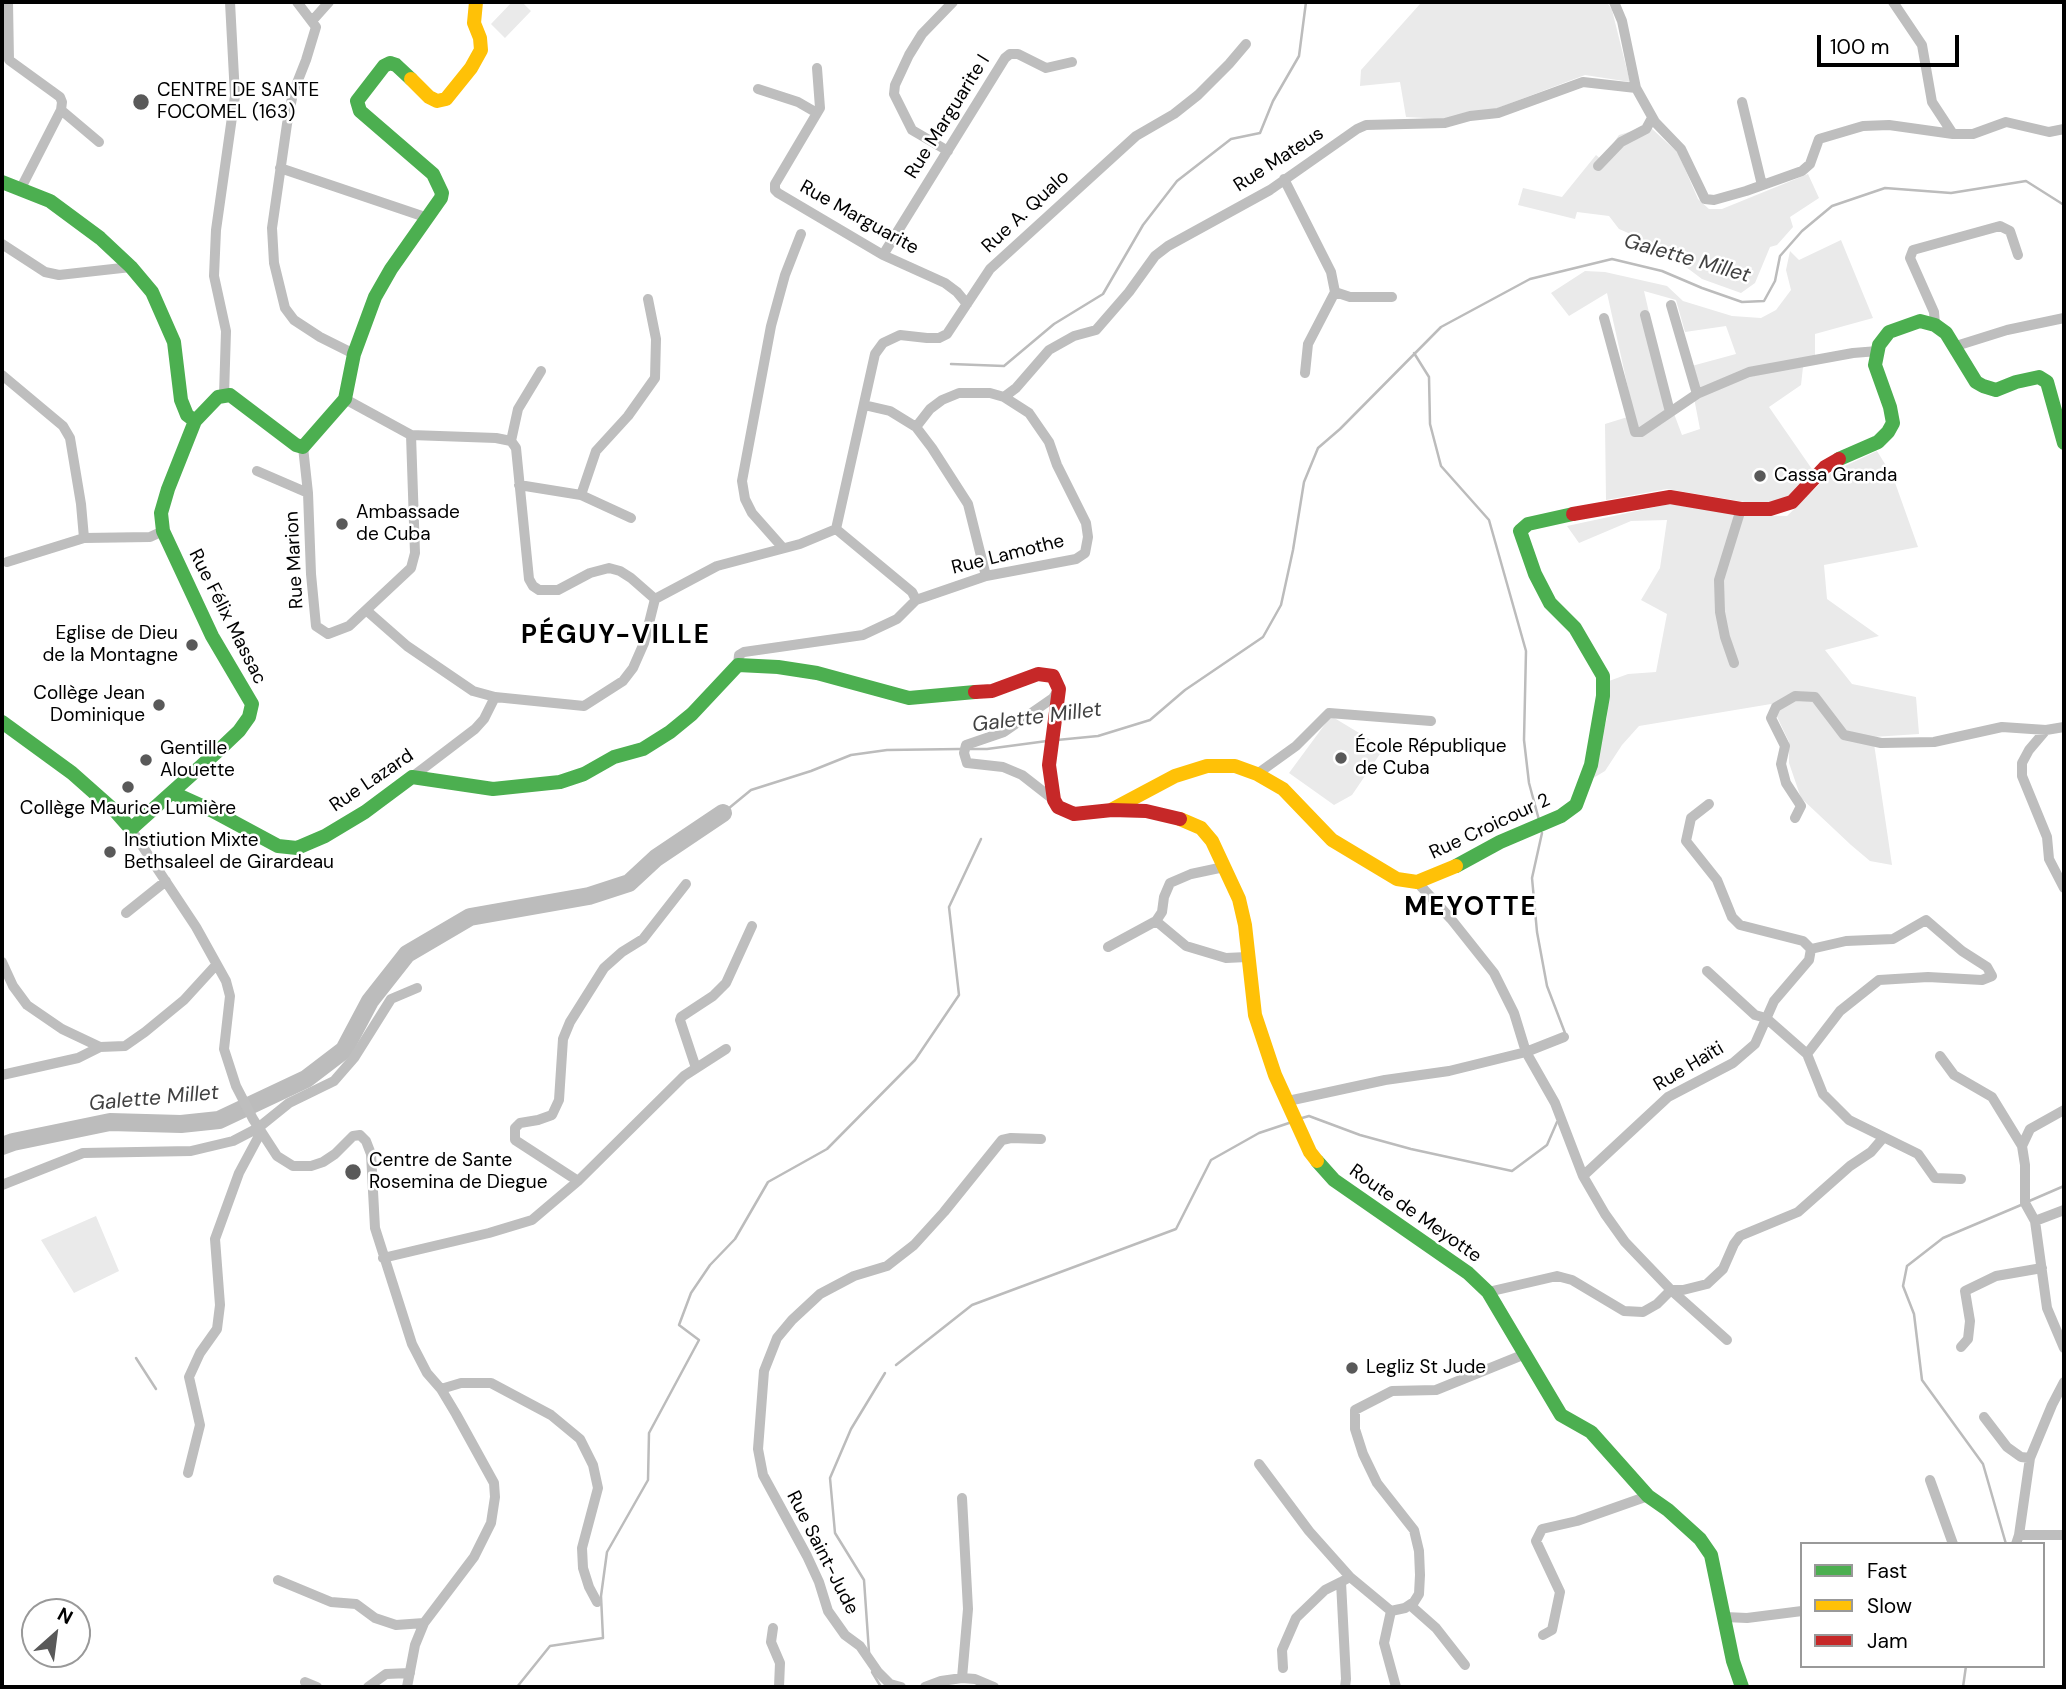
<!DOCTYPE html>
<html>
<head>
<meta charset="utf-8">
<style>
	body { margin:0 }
	#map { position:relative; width:2066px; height:1689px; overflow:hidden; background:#fff; font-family:"DM Sans",sans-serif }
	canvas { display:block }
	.frame { position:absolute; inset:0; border:4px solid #000; pointer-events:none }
	.legend { position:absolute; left:1800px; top:1542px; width:245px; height:126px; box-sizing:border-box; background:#fff; border:2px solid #999; margin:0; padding:9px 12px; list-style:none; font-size:21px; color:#000 }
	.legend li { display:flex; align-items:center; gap:14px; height:35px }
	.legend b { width:35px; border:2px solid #999 }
	.north { position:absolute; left:21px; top:1598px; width:70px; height:70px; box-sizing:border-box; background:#fff; border:2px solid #999; border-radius:50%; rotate:28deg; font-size:19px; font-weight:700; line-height:28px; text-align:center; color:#000 }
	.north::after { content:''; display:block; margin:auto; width:24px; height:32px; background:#595959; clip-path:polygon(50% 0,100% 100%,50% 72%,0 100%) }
	.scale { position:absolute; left:1817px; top:35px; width:142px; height:32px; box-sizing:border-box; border:4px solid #000; border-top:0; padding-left:9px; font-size:21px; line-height:24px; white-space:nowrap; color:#000; -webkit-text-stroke:5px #fff; paint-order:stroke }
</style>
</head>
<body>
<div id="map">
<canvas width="2066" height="1689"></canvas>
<div class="frame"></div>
<ul class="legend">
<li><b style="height:9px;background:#4caf50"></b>Fast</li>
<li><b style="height:9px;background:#ffc107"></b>Slow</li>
<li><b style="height:9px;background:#c62828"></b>Jam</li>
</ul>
<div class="north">N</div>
<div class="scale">100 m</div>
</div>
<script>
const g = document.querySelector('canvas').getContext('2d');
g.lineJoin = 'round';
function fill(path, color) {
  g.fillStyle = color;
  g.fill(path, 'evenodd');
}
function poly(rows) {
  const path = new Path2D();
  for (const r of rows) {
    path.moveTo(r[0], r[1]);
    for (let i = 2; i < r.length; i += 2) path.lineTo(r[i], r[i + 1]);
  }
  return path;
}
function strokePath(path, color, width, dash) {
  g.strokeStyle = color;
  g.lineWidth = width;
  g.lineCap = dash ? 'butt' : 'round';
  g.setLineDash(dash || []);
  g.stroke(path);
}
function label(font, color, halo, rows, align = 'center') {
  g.font = font + ' "DM Sans",sans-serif';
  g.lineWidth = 5;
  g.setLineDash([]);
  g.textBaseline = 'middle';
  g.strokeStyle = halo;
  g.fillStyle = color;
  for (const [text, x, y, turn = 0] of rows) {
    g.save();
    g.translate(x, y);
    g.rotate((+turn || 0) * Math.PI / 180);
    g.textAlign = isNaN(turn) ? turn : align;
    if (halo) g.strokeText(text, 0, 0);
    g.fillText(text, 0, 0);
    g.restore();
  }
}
const green = poly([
	[512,2,522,2,531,11,505,38,491,24],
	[1433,2,1607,2,1612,10,1630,82,1585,75,1487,112,1444,119,1406,117,1400,82,1360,86,1361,70,1420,4],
	[1649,126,1678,153,1698,199,1709,209,1722,209,1808,174,1819,198,1790,217,1793,227,1777,245,1770,247,1755,283,1741,293,1702,279,1658,246,1619,229,1609,216,1577,212,1575,219,1518,205,1523,188,1562,197,1596,155,1602,160,1619,135],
	[1841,240,1873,318,1815,334,1815,356,1804,358,1801,385,1769,407,1814,472,1784,500,1757,504,1667,489,1606,500,1605,424,1634,415,1607,293,1569,316,1551,293,1585,271,1605,272,1667,286,1683,301,1732,316,1761,318,1776,310,1791,290,1786,270,1790,251,1799,260],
	[1644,291,1676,300,1685,332,1726,326,1736,354,1688,367,1700,429,1682,435,1670,403],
	[1877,451,1893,477,1918,547,1824,565,1827,599,1879,636,1825,650,1852,684,1916,697,1919,734,1873,737,1892,865,1870,861,1851,845,1801,798,1789,763,1789,742,1771,704,1639,726,1622,745,1605,771,1590,780,1607,718,1609,681,1628,674,1656,672,1667,614,1641,600,1660,568,1667,520,1631,521,1579,543,1567,526,1669,504,1748,515,1787,516,1832,472],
	[1331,716,1384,748,1352,795,1334,805,1289,773],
	[96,1216,119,1271,74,1293,41,1240]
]);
const stream = poly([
	[1414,353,1429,377,1430,424,1441,466,1489,520,1526,651,1524,740,1529,783,1539,820],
	[951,364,1004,366,1054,324,1103,294,1143,225,1177,181,1231,139,1260,133,1273,101,1299,56,1306,2],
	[1057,740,1098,736,1150,720,1185,690,1263,637,1281,605,1293,550,1304,482,1318,448,1340,429,1441,327,1530,279,1612,259,1662,271,1702,288,1742,302,1764,301,1775,281,1780,256,1802,231,1832,206,1885,188,1951,193,2026,181,2064,205],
	[967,749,987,749,1047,741],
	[723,813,751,790,811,771,851,755,887,750,960,749],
	[1542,833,1532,878,1537,932,1547,986,1565,1033],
	[1302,1118,1309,1116,1360,1135,1411,1149,1512,1171,1547,1145,1557,1122],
	[2027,1202,2064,1186],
	[136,1358,156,1389],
	[896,1365,972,1305,1176,1229,1211,1160,1259,1133,1292,1122],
	[2006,1544,1983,1464,1922,1380,1914,1314,1903,1286,1907,1266,1943,1238,2021,1205],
	[869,1652,864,1580,835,1533,830,1478,851,1429,885,1373],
	[872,1672,881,1687],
	[517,1687,550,1646,603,1638,601,1596,607,1552,648,1480,649,1433,699,1340,679,1325,691,1293,710,1265,735,1239,768,1182,827,1149,915,1060,959,995,949,907,981,839],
	[1963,1687,1966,1666]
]);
const river = poly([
	[2,1146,13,1142,110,1122,181,1124,219,1120,306,1079,344,1050,370,1001,407,954,470,917,589,896,629,883,656,858,723,813]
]);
const street = poly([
	[8,2,9,60,60,97,62,102,61,110,21,188],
	[297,2,316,27,306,60,293,93,287,124,272,228,274,263,285,308,294,320,320,337,354,354],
	[1614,2,1622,21,1636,88,1655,122,1681,149,1705,199,1714,200,1746,191,1802,171,1810,164,1819,139,1863,126,1889,125,1953,134,1973,134,2006,122,2049,132,2064,129],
	[1893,2,1922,45,1932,102,1953,134],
	[312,21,329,2],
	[817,68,820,108,775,184,775,190,778,193,883,255,945,283,957,292,967,304],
	[758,89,798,102,817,113],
	[1742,102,1762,185],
	[61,110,99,142],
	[948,151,912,130,894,94,895,85,909,55,922,34,953,2],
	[1598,166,1621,142,1646,129,1652,118],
	[280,168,428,218],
	[1284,179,1331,272,1335,292,1308,344,1305,373],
	[2,244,45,272,59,275,131,267],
	[883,255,1005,58,1010,54,1018,54,1046,68,1072,62],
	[1335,292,1350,297,1392,297],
	[1671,305,1697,394,1749,372,1853,353,1878,351],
	[1645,315,1670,412],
	[1604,318,1635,432,1641,432,1697,394],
	[1935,325,1934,312,1910,258,1913,250,2000,226,2010,231,2018,255],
	[1956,346,2007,330,2064,318],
	[2,375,63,426,70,438,81,504,84,538],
	[224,395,226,331,214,276,216,230,235,96,230,2],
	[1004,397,1016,388,1049,350,1074,336,1096,330,1129,292,1155,256,1168,246,1270,190,1357,129,1366,125,1445,123,1470,116,1498,113,1583,82,1636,88],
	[345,399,411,435,496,438,511,441,516,448,529,579,533,586,539,590,558,590,590,573,609,568,620,571,631,578,655,599,717,566,800,544,836,529],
	[864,405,890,411,916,427,932,448,968,504,986,576],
	[511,441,518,409,541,371],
	[303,447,308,493,311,574,316,626,328,634,349,626,411,568,415,553,411,435],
	[257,471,308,493],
	[519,485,581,495,631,518],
	[581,495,596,451,628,416,655,378,656,339,648,299],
	[836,529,875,354,883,343,900,335,927,338,939,338,947,334,990,269,1136,136,1174,114,1198,95,1229,64,1246,44],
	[836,529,912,592,916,600],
	[783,548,752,513,745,499,742,481,771,326,785,275,801,234],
	[7,562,84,538,150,537,163,531],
	[366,610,407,646,473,691,495,697,584,706,623,681,633,668,644,643,655,599],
	[1734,663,1725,637,1720,612,1719,580,1741,509],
	[738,665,739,655,744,652,863,635,897,619,916,600,986,576,1076,559,1085,553,1088,537,1086,523,1057,465,1049,442,1029,413,1004,397,990,393,959,393,942,400,930,409,916,427],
	[2046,730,2029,750,2022,763,2022,776,2047,837,2049,859,2064,888],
	[1257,774,1296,746,1329,713,1431,721],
	[412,777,475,729,484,719,495,697],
	[1054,800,1022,775,1003,767,967,763,964,753,966,745,1004,732,1053,698,1059,689],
	[1795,818,1801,806,1786,783,1781,764,1785,746,1771,718,1776,707,1795,696,1815,697,1844,735,1881,743,1934,742,2002,727,2046,730,2064,727],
	[131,829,196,927,226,981,230,996,224,1049,236,1086,253,1119,277,1156,293,1166,311,1166,323,1162,335,1154,353,1136,360,1135,366,1141,371,1154,375,1228,412,1344,427,1373,441,1389,456,1414,494,1483,495,1497,491,1523,474,1557,424,1623,415,1645,407,1687],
	[126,913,166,881],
	[1156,921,1186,946,1226,958,1247,957],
	[1108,947,1156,921,1162,912,1164,897,1170,883,1191,874,1224,867],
	[2,962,13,986,27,1005,62,1029,100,1047,125,1046,145,1032,184,1000,216,965],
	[1707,971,1755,1015,1766,1018,1807,1054,1823,1094,1849,1120,1918,1154,1935,1178,1961,1179],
	[1564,1037,1526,1052,1555,1103,1583,1176,1605,1214,1625,1242,1671,1290,1727,1340],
	[1807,1054,1840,1011,1879,980,1928,977,1982,980,1992,976,1987,967,1962,951,1926,920,1893,939,1846,941,1811,949],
	[1940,1056,1954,1075,1992,1097,2022,1146],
	[696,1068,680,1020,681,1017,713,996,726,983,752,926],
	[2,1075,78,1058,100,1047],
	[1288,1101,1385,1080,1449,1071,1526,1052,1514,1013,1494,973,1451,919,1417,882],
	[1583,1176,1668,1097,1733,1063,1755,1044,1774,1001,1809,960,1811,949,1803,941,1740,925,1732,917,1717,880,1686,841,1691,818,1709,804],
	[578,1181,515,1140,515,1128,520,1123,538,1120,552,1115,559,1100,563,1039,570,1022,604,968,622,952,643,939,686,884],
	[2,1185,83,1153,191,1151,233,1141,258,1128,289,1103,334,1081,354,1058,391,999,417,988],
	[2064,1210,2035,1221,2047,1308,2064,1348],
	[2035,1221,2025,1203,2025,1165,2022,1146,2030,1129,2064,1110],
	[383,1258,489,1233,532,1220,578,1181,684,1076,726,1049],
	[1488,1292,1557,1276,1572,1280,1624,1311,1643,1312,1657,1304,1671,1290,1683,1290,1707,1284,1723,1269,1734,1244,1740,1236,1798,1212,1850,1166,1871,1152,1883,1138],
	[1961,1347,1968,1339,1970,1321,1965,1291,1996,1276,2042,1268],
	[441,1389,461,1383,491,1383,551,1415,580,1439,593,1465,598,1488,582,1548,583,1568,589,1587,597,1602],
	[1984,1417,2007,1447,2021,1457,2030,1458],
	[1259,1464,1309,1531,1350,1577],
	[188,1473,200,1425,189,1377,200,1353,217,1329,220,1305,215,1239,239,1173,261,1132],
	[1930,1480,1953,1544],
	[962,1498,968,1609,962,1678],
	[2019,1535,2064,1535],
	[2016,1544,2019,1535,2030,1458,2052,1405,2064,1382],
	[278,1580,331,1602,356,1604,375,1618,396,1625,424,1623],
	[1410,1605,1436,1628,1465,1665],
	[1391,1611,1384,1643,1396,1687],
	[1725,1617,1747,1618,1802,1611],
	[773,1628,771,1642,780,1663,779,1687],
	[1543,1635,1552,1630,1560,1592,1536,1541,1542,1529,1577,1521,1648,1496],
	[1283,1668,1282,1650,1296,1618,1325,1590,1341,1582],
	[305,1682,317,1687],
	[368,1687,386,1674,410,1673],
	[901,1687,890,1684,878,1672,860,1646,845,1635,828,1611,819,1582,807,1556,763,1475,758,1449,764,1371,777,1338,792,1320,820,1294,854,1276,887,1266,914,1245,944,1212,1002,1140,1011,1138,1041,1139],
	[925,1687,941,1681,962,1678,975,1679,994,1687],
	[1345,1687,1346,1679,1341,1582,1350,1577,1391,1611,1405,1608,1414,1602,1419,1594,1420,1575,1419,1551,1414,1530,1377,1483,1363,1454,1355,1429,1355,1410,1392,1391,1436,1390,1525,1354]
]);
const fast = poly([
	[2,182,50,201,100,238,131,267,152,292,174,342,181,400,187,415,195,421,218,397,230,395,296,445,303,447,345,399,354,354,375,297,391,269,441,198,442,193,433,174,360,111,357,101,384,66,390,63,396,65,411,79],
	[1839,459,1878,442,1888,432,1893,423,1890,407,1875,365,1879,345,1889,332,1920,321,1935,325,1946,333,1976,382,1983,386,1996,390,2016,382,2039,377,2047,382,2064,443],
	[2,722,72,773,116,812,131,829,219,750,239,731,249,717,252,704,212,636,163,531,161,513,168,489,195,421],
	[173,793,213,811,278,846,297,848,325,836,365,812,412,777,493,789,560,782,584,774,614,757,643,749,670,732,692,714,738,665,778,667,817,673,909,698,975,692],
	[1456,866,1500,842,1561,816,1576,805,1591,765,1603,696,1603,676,1575,628,1550,603,1535,574,1520,531,1528,524,1573,514],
	[1317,1161,1334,1180,1468,1273,1488,1292,1561,1415,1591,1432,1648,1496,1668,1510,1700,1539,1711,1555,1733,1661,1742,1687]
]);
const slow = poly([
	[411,79,429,97,437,101,446,99,471,68,481,50,480,38,474,23,476,2],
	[1113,809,1175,776,1207,766,1235,766,1257,774,1283,789,1332,840,1397,879,1417,882,1456,866],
	[1180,819,1201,828,1212,841,1239,899,1245,925,1255,1015,1275,1075,1310,1152,1317,1161]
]);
const jam = poly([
	[1573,514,1670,497,1741,509,1770,509,1792,502,1825,467,1839,459],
	[975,692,992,691,1038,674,1053,676,1059,689,1049,765,1054,800,1058,807,1074,814,1112,810,1146,811,1180,819]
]);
const markers = [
	[141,102,9,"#595959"],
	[1760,476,7,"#595959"],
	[342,524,7,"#595959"],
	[192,645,7,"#595959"],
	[159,705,7,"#595959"],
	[1341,758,7,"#595959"],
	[146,760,7,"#595959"],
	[128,787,7,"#595959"],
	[110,852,7,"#595959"],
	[353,1172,9,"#595959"],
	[1352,1368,7,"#595959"]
];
const poiNames = [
	["CENTRE DE SANTE",157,91],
	["FOCOMEL (163)",157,113],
	["Cassa Granda",1774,476],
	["Ambassade",356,513],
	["de Cuba",356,535],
	["Eglise de Dieu",178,634,"right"],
	["de la Montagne",178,656,"right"],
	["Collège Jean",145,694,"right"],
	["Dominique",145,716,"right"],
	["École République",1355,747],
	["de Cuba",1355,769],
	["Gentille",160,749],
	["Alouette",160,771],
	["Collège Maurice Lumière",128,809,"center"],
	["Instiution Mixte",124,841],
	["Bethsaleel de Girardeau",124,863],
	["Centre de Sante",369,1161],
	["Rosemina de Diegue",369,1183],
	["Legliz St Jude",1366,1368]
];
const streetNames = [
	["Rue Marguarite I",948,117,-58],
	["Rue Mateus",1279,160,-33],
	["Rue A. Qualo",1026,212,-43],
	["Rue Marguarite",859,218,29],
	["Rue Lamothe",1008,555,-14],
	["Rue Marion",295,560,-93],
	["Rue Félix Massac",227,617,63],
	["Rue Lazard",372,781,-34],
	["Rue Croicour 2",1490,827,-25],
	["Rue Haïti",1689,1067,-31],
	["Route de Meyotte",1415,1214,35],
	["Rue Saint-Jude",822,1553,63]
];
const waterNames = [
	["Galette Millet",1687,259,16],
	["Galette Millet",1037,718,-7],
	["Galette Millet",154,1099,-5]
];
const districtNames = [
	["PÉGUY-VILLE",616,636],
	["MEYOTTE",1471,908]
];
fill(green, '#eaeaea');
strokePath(stream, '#bcbcbc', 2.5);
strokePath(river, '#bcbcbc', 18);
strokePath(street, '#bebebe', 10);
strokePath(fast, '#4caf50', 14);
strokePath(slow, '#ffc107', 14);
strokePath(jam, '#c62828', 14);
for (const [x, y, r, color] of markers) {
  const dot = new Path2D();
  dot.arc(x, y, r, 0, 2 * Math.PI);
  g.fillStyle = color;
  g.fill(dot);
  strokePath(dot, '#fff', 2.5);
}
label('19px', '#000', '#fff', poiNames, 'left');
label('19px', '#000', '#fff', streetNames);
label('italic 21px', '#414141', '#fff', waterNames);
g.letterSpacing = '2px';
label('bold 26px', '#000', '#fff', districtNames);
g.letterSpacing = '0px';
</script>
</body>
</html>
